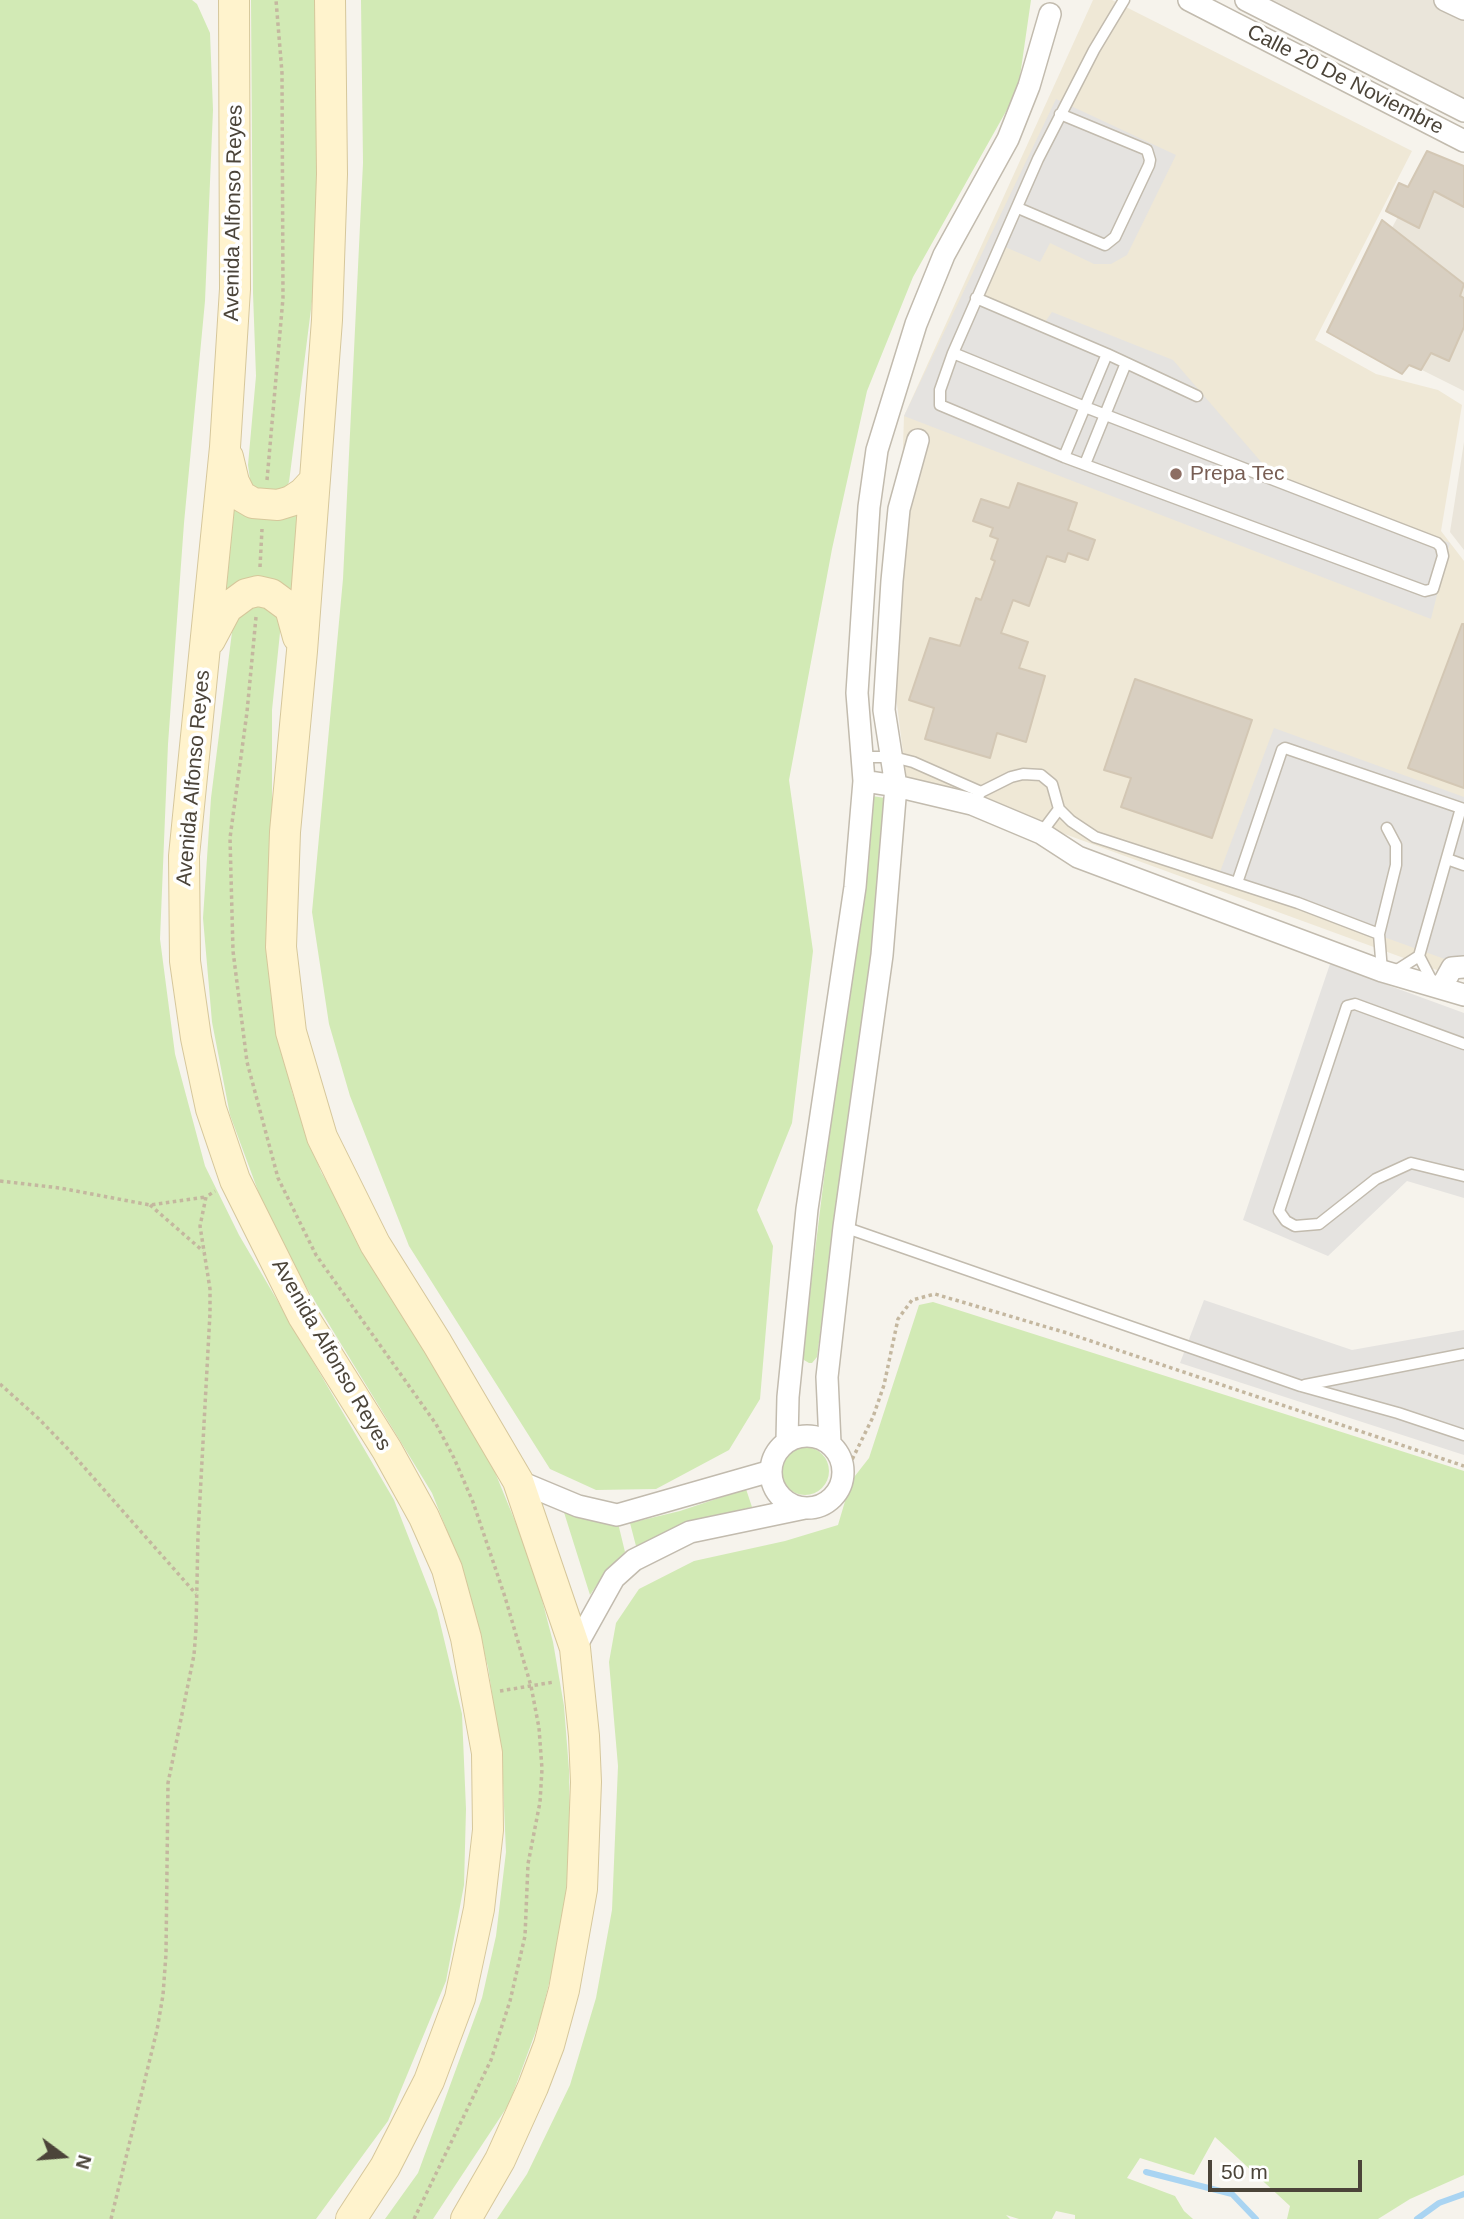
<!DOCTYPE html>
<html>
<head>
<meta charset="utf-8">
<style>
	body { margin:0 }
	#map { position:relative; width:1464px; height:2219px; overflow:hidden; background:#f6f3ec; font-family:Arial,sans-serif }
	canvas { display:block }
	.north { position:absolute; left:28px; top:2121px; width:70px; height:70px; -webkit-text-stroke:5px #fff; paint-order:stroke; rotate:106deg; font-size:19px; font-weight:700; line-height:28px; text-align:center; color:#4b4439 }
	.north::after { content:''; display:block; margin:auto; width:24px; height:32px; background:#4b4439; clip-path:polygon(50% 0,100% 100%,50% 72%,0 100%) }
	.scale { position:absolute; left:1208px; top:2160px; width:154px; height:32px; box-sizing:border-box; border:4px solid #4b4439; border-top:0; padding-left:9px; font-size:21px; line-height:24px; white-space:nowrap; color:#4b4439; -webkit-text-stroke:5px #fff; paint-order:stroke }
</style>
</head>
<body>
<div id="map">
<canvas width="1464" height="2219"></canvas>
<div class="north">N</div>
<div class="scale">50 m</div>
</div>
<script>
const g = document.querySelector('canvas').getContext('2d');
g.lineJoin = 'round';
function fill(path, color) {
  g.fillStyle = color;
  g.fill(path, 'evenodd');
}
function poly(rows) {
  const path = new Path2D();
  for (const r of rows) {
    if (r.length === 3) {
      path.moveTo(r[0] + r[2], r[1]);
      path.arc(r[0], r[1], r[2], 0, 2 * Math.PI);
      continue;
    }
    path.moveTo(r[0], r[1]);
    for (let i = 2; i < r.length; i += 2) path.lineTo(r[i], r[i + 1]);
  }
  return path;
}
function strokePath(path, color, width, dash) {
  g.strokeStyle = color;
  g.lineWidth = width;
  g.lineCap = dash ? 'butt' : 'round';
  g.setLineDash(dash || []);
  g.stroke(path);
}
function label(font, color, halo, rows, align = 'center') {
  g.font = font + ' Arial,sans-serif';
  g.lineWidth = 7;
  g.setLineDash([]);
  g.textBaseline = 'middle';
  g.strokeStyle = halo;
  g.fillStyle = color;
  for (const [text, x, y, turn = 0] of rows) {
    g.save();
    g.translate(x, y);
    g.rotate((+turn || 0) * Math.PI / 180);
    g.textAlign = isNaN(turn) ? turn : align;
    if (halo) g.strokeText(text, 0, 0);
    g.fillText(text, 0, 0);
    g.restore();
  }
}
const residential = poly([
	[1243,0,1464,0,1464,115],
	[1428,161,1464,178,1464,391,1338,328],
	[1464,442,1464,550,1450,532]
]);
const education = poly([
	[1093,0,1112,0,1412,151,1315,340,1376,374,1438,390,1462,405,1441,531,1464,561,1464,980,906,776,895,689,904,416]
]);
const green = poly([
	[0,0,192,0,197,4,210,33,213,110,205,301,184,523,168,744,160,939,175,1054,205,1166,239,1235,394,1500,437,1610,462,1714,466,1809,464,1885,446,1981,388,2121,316,2219,0,2219],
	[251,0,318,0,317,262,289,482,284,491,275,496,251,487,248,465,256,376,253,293],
	[361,0,1031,0,1018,90,913,277,867,391,832,549,789,780,813,951,792,1123,757,1210,773,1246,760,1399,729,1450,656,1489,596,1490,550,1469,409,1246,350,1096,329,1024,312,912,343,579,363,163],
	[233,497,301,502,292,589,273,581,241,582,226,589],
	[252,603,270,604,281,623,272,710,272,824,277,1011,292,1092,321,1172,490,1460,533,1565,553,1642,564,1706,569,1770,570,1832,566,1894,555,1959,540,2020,509,2104,433,2219,385,2219,418,2173,482,1998,496,1936,506,1852,502,1760,488,1667,461,1566,432,1493,294,1267,261,1199,230,1115,212,1022,203,918,211,798,232,632,235,618],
	[872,796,885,798,875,925,817,1357,812,1363,809,1363,804,1360,803,1356,806,1324,836,1081,871,838],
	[933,1302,1464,1471,1464,2175,1410,2199,1378,2219,1287,2219,1290,2206,1215,2137,1194,2175,1140,2158,1127,2178,1175,2196,1184,2211,1193,2219,1075,2219,1075,2215,1056,2211,1052,2219,1019,2219,1006,2215,1010,2219,497,2219,527,2174,570,2085,596,1998,612,1910,618,1766,609,1662,616,1623,639,1589,694,1561,785,1541,838,1525,851,1481,869,1458,919,1305],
	[805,1471,24],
	[746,1489,752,1507,682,1525,636,1546,630,1523,680,1511],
	[562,1506,618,1523,625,1552,605,1573,590,1595]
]);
const parking = poly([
	[1056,99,1176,155,1127,255,1111,264,1094,264,1050,243,1040,262,1005,247,979,304,1041,328,1052,312,1173,360,1275,478,1450,543,1431,619,904,416],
	[1274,728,1464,797,1464,966,1218,877],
	[1330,964,1464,1013,1464,1198,1407,1181,1328,1256,1243,1220],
	[1204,1300,1352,1350,1464,1330,1464,1455,1180,1363]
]);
const stream = poly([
	[1146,2172,1232,2194,1256,2219],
	[1417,2219,1439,2203,1464,2194]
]);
const building = poly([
	[1427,151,1464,166,1464,207,1434,191,1419,228,1386,211,1399,183,1408,187,1427,151],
	[1382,220,1464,284,1460,296,1464,298,1464,327,1449,361,1431,353,1421,370,1409,365,1402,374,1327,332,1382,220],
	[1018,483,1077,503,1068,530,1095,540,1088,560,1068,553,1065,562,1047,556,1029,606,1013,600,1001,633,1028,642,1019,668,1045,676,1026,742,997,733,990,758,925,739,934,708,909,700,930,638,960,646,976,598,981,600,995,561,991,559,998,539,990,536,993,528,973,521,981,499,1009,508,1018,483],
	[1462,624,1464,624,1464,788,1408,768,1462,624],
	[1135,679,1252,720,1212,838,1121,807,1131,778,1104,770,1135,679]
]);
const path = poly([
	[267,480,283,298,282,73,276,0],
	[260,567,262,529],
	[256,617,247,712,230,838,233,951,247,1062,278,1178,316,1255,436,1424,454,1458,473,1502,505,1597,531,1686,539,1728,542,1769,540,1802,528,1864,525,1936,510,2001,491,2060,414,2219],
	[0,1181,60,1188,150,1205,206,1197],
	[150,1205,203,1251],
	[0,1384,39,1419,69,1450,196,1594],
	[843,1478,873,1417,884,1385,898,1319,912,1300,935,1294,1067,1333,1464,1466],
	[500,1691,554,1682],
	[111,2219,157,2030,163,1995,166,1954,168,1783,194,1655,196,1629,198,1535,210,1313,210,1289,200,1226,206,1197,215,1191]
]);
const lane = poly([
	[1018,208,1105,245,1115,237,1149,165,1150,160,1147,150,1060,114],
	[976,298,1107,354,1197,396],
	[953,353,1085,407,1437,543,1441,547,1443,556,1433,589,1425,591,1064,457,940,405,940,390,953,353,1038,159,1094,50,1124,0],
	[1064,457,1107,354],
	[1085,464,1126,363],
	[862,757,893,757,913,762,981,792],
	[972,804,981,792,1011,777,1023,774,1041,775,1052,784,1059,809,1041,833],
	[1059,809,1071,821,1095,837,1298,903,1379,934],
	[1447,859,1464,865],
	[1237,883,1282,750,1285,748,1464,809],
	[1382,971,1379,934,1396,865,1396,845,1387,828],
	[1394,972,1419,956],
	[1434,985,1419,956,1461,808],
	[1464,1044,1355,1004,1347,1006,1279,1211,1286,1221,1295,1226,1319,1224,1376,1179,1411,1163,1464,1176],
	[844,1227,1301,1386,1398,1413,1464,1435],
	[1305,1385,1464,1354]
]);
const street = poly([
	[1189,0,1464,141],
	[1246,0,1464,111],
	[1445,0,1464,9],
	[864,781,896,786,972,804,1041,833,1078,857,1382,971,1464,995],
	[1441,988,1452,968,1464,967],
	[807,1472,36],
	[787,1440,788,1397,807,1209,855,887,864,781,857,693,869,507,877,450,916,324,944,255,1008,139,1029,86,1050,14],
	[830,1443,827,1377,844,1227,882,955,896,786,884,710,892,581,899,509,918,440],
	[518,1481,578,1506,617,1515,771,1471],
	[575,1648,614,1578,634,1560,690,1532,805,1508]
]);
const secondary = poly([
	[234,0,235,289,225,447,184,856,185,961,196,1038,211,1109,235,1180,303,1316,387,1450,424,1517,447,1569,466,1638,487,1753,488,1830,479,1909,460,1998,429,2081,385,2167,351,2219],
	[330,0,332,174,327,320,302,651,285,832,281,947,291,1032,322,1137,375,1244,437,1343,518,1481,575,1648,584,1736,586,1782,582,1889,564,1990,549,2045,533,2087,500,2160,466,2219],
	[228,457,234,482,241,496,253,503,278,505,291,501,303,493,315,480],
	[210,640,227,608,246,594,258,591,271,594,290,608,298,637]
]);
const markers = [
	[1176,474,7,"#8d6e63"]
];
const streetNames = [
	["Calle 20 De Noviembre",1345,80,27],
	["Avenida Alfonso Reyes",234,213,-89],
	["Avenida Alfonso Reyes",194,778,-85],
	["Avenida Alfonso Reyes",331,1355,60]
];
const educationNames = [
	["Prepa Tec",1190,474]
];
fill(residential, '#eae5da');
fill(education, '#efe8d6');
fill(green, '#d2eab5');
fill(parking, '#e5e3e0');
strokePath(stream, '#a9d4f2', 6);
fill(building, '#d8cfc1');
strokePath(building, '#d3c7b4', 2);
strokePath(lane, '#c2bbae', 13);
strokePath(street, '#c2bbae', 24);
strokePath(secondary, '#d6c79b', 32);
strokePath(path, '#c4b79f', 3.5, [3.5, 3.5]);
strokePath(lane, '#fff', 10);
strokePath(street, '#fff', 21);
strokePath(secondary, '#fff3cd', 30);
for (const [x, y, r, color] of markers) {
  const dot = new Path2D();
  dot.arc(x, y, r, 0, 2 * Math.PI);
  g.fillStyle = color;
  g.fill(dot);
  strokePath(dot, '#fff', 2.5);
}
label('21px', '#4b4439', '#fff', streetNames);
label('21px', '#785e54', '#fff', educationNames, 'left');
</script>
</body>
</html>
